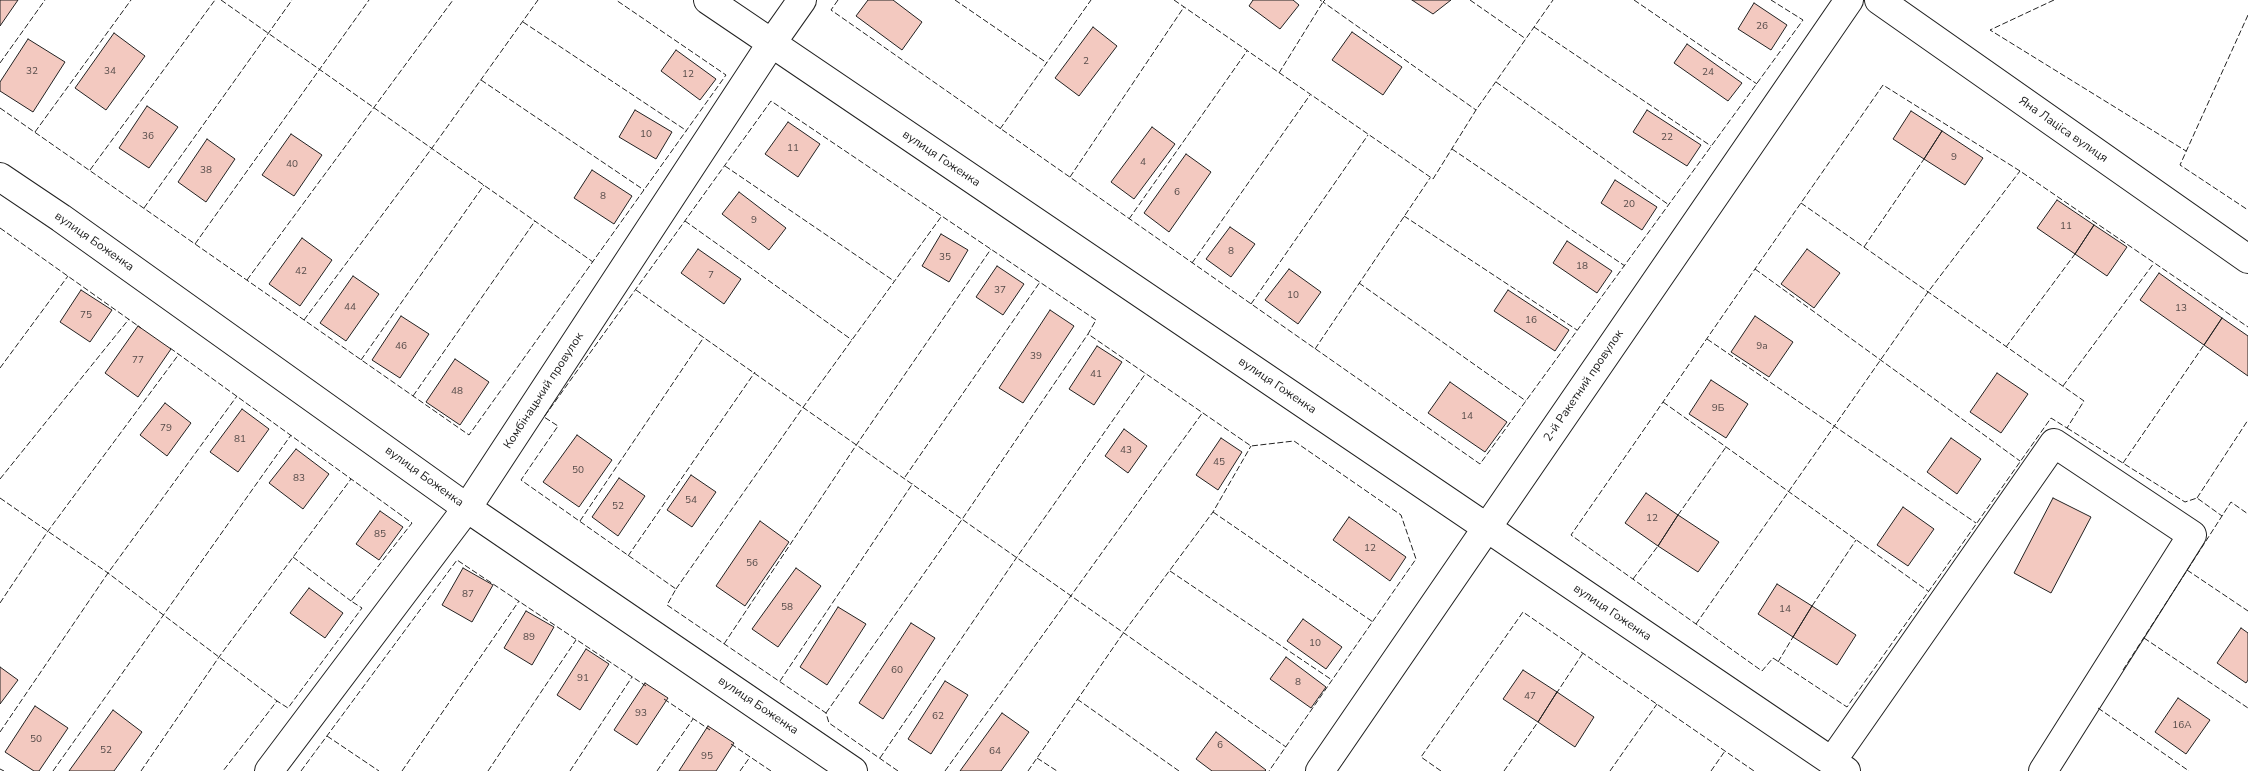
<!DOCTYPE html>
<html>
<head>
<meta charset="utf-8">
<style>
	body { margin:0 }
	canvas { display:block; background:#fff }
</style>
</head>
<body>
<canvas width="2248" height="771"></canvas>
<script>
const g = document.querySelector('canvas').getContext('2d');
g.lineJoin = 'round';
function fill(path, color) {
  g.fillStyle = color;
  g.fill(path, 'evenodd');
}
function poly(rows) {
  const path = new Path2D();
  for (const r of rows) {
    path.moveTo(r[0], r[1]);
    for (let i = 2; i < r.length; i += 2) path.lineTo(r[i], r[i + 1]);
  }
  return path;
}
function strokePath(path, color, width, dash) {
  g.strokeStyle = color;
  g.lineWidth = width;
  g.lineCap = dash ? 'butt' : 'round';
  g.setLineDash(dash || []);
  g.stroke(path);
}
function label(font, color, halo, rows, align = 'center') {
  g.font = font + ' "Nunito Sans",sans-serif';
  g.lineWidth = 4;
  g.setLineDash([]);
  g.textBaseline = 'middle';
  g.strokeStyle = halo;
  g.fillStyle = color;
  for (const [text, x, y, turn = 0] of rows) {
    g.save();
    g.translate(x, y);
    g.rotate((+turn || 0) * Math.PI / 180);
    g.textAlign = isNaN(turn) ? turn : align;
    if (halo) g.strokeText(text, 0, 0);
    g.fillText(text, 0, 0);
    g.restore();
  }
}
const building = poly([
	[0,0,18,0,0,26,0,0],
	[868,0,893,0,922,22,902,50,856,16,868,0],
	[1253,0,1293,0,1299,5,1280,29,1249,6,1253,0],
	[1412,0,1451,0,1433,14,1412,0],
	[1754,3,1787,25,1771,50,1738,29,1754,3],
	[1093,27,1117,46,1079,96,1055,78,1093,27],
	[1352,32,1402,67,1383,95,1332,60,1352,32],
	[114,33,145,56,106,110,75,88,114,33],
	[28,39,65,62,33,112,0,91,0,82,28,39],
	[1687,44,1742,83,1728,101,1674,63,1687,44],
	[676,50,716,79,700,100,661,71,676,50],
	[147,106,178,127,149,168,119,148,147,106],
	[635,110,672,132,656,159,619,137,635,110],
	[1647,110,1701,145,1687,166,1633,132,1647,110],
	[1911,111,1942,131,1924,159,1893,139,1911,111],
	[788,122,820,144,798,177,765,154,788,122],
	[1152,127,1175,144,1134,199,1111,182,1152,127],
	[1942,131,1983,158,1965,185,1924,159,1942,131],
	[291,134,322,155,294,196,262,175,291,134],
	[207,139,235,159,206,202,178,182,207,139],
	[1186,154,1211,172,1169,232,1144,213,1186,154],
	[592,170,632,196,614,224,574,198,592,170],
	[1615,180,1657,207,1642,230,1601,203,1615,180],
	[739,192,786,228,769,250,722,214,739,192],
	[2057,200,2094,225,2075,254,2037,228,2057,200],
	[2094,225,2127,247,2107,276,2075,254,2094,225],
	[1230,227,1255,244,1231,277,1206,259,1230,227],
	[941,234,968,250,949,282,922,266,941,234],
	[302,238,332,260,300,306,269,284,302,238],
	[1567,241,1612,271,1597,293,1553,263,1567,241],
	[698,249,741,279,724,304,681,273,698,249],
	[1807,249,1840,273,1814,308,1781,284,1807,249],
	[997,266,1024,284,1003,315,976,297,997,266],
	[1289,269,1321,292,1298,324,1265,300,1289,269],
	[2159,273,2222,318,2204,345,2140,300,2159,273],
	[353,276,379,294,346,341,320,323,353,276],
	[81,290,112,310,90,342,60,322,81,290],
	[1508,290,1569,330,1555,351,1494,311,1508,290],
	[1050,310,1074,326,1023,403,999,388,1050,310],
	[401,316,429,334,400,378,372,360,401,316],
	[1755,316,1793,342,1769,377,1731,352,1755,316],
	[2222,318,2248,336,2248,376,2204,345,2222,318],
	[138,326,171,349,138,397,105,373,138,326],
	[1097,346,1122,362,1094,405,1069,389,1097,346],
	[455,359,489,382,460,425,426,402,455,359],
	[1997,373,2028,394,2001,433,1970,412,1997,373],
	[1711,380,1748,404,1726,438,1689,414,1711,380],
	[1450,382,1507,422,1485,452,1428,413,1450,382],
	[165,403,191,423,167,456,140,435,165,403],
	[242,409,269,429,238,472,210,452,242,409],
	[1124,429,1147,446,1128,473,1105,456,1124,429],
	[577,435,612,460,579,507,543,482,577,435],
	[1221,438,1242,452,1218,490,1196,475,1221,438],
	[1951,438,1981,459,1957,494,1927,472,1951,438],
	[296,449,329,474,303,509,269,483,296,449],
	[691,475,716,492,692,527,667,510,691,475],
	[619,478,645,496,618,536,592,517,619,478],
	[1646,493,1678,515,1658,546,1625,523,1646,493],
	[2053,498,2091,517,2051,593,2014,573,2053,498],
	[1903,507,1934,529,1908,566,1877,545,1903,507],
	[380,511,403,527,379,560,356,544,380,511],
	[1678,515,1719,542,1698,572,1658,546,1678,515],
	[1349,517,1406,557,1390,581,1333,540,1349,517],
	[760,521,789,542,745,606,716,586,760,521],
	[463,568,493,585,472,622,442,605,463,568],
	[796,568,821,586,778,647,752,629,796,568],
	[1777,584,1812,606,1793,637,1758,614,1777,584],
	[309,588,343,613,325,638,290,613,309,588],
	[1812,606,1856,635,1837,665,1793,637,1812,606],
	[838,607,866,624,827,685,800,667,838,607],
	[526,611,554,627,532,665,504,648,526,611],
	[1303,619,1342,647,1326,669,1287,641,1303,619],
	[911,623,935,638,883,719,859,703,911,623],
	[2241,628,2248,633,2248,680,2246,683,2217,663,2241,628],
	[586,649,609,664,580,710,557,695,586,649],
	[1286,657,1326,687,1311,708,1270,679,1286,657],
	[0,667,18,680,0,704,0,667],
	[1523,670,1557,692,1538,722,1503,699,1523,670],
	[945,681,968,695,931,754,908,739,945,681],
	[645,683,668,698,637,745,614,730,645,683],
	[1557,692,1594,717,1575,747,1538,722,1557,692],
	[2178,698,2210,720,2186,754,2155,732,2178,698],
	[35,706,68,728,39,771,34,771,5,752,35,706],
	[113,710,142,732,114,771,69,771,113,710],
	[1002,713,1029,732,1001,771,960,771,1002,713],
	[708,726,734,743,716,771,679,771,708,726],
	[1216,732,1266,770,1265,771,1212,771,1196,759,1216,732]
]);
const minor = poly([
	[708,0,1846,771],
	[1879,0,2248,259],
	[0,177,61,218,467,508,853,771],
	[1832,761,2054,443,2192,535,2043,771],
	[269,771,467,508,771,44,802,0],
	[1320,771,1849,0]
]);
const fence = poly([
	[221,0,593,262],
	[838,0,831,10,1480,464,1803,20,1771,0],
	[955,0,1047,63],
	[1174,0,1433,179,1476,110,1553,0],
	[1325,0,1323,2,1476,110],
	[1470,0,1526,39],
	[1634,0,1757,84],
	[2054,0,1990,30,2186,151],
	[2248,15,2180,165,2248,210],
	[523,22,687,131],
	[1534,27,1711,146],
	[0,63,45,0],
	[1279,73,1323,2,1320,0],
	[481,80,644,190],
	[1496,82,1669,205],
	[0,108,469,435,726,75,616,0],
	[1000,129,1091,0],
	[35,132,131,0],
	[1452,149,1625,266],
	[725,166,894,281],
	[90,170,215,0],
	[1070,177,1184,7],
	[1801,203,2084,401,2067,428,2051,418,1847,707,1773,658,1762,671,1571,535,1755,269,1883,85,2020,171,2248,327],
	[144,208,292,0],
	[1404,216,1577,330],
	[1129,219,1247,51],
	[685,221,852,340],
	[0,228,141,328],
	[195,244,369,0],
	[1864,247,1924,159],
	[1192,263,1310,95],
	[1755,269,2020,461],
	[247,280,453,0],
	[1359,283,1526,401],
	[636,290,1286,747],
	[1251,304,1368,135],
	[304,320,432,148,538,0],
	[1707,339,1976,523],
	[2006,347,2075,254],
	[170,348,412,523,351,601,362,608,288,708,277,701,223,771],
	[1315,349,1430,178],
	[361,360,484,185],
	[0,368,68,276],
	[2063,386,2154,263],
	[413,396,535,221],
	[1663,402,1928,591],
	[2067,428,2185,502,2197,498,2222,516],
	[2123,463,2204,345],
	[905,477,1040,282],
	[0,479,129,319],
	[0,498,108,573,277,701],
	[2197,498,2248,420],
	[1213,512,1373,622],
	[1678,515,1726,447],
	[580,521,704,337],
	[628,556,755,372],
	[293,557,351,601],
	[2187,570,2248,611],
	[1170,571,1332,680],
	[1633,579,1658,546],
	[676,589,804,406,941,217],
	[0,603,48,531,179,354],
	[1812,606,1856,540],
	[1696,624,1928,292,2020,171],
	[2144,638,2248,708],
	[724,644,857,444,991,249],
	[1778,662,1793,637],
	[2123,670,2231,502,2248,514],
	[780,681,913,483],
	[1556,694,1583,653],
	[664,699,710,730],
	[1077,699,1179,771],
	[2098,708,2189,771],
	[826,713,963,518,1088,334],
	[0,732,108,573,237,396],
	[327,736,379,771],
	[731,744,771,771],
	[880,758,1017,557,1146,373],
	[1037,758,1057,771],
	[0,769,4,771],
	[53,771,291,435],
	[141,771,219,657,351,479],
	[301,771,457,560,646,686],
	[402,771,519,601],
	[488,771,576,640],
	[570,771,632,677],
	[657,771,693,719],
	[740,771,750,757],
	[898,771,829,723,826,713,667,605,676,589,521,480,558,426,544,417,771,101,1096,320,1088,334,1251,446,1294,441,1401,515,1416,559,1269,771],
	[945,771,1203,412],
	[1028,771,1124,632,1213,512,1251,446],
	[1441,771,1421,757,1523,612,1754,771],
	[1504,771,1538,722],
	[1610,771,1657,704],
	[1711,771,1725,751]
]);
const numberNames = [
	["26",1762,27],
	["2",1086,62],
	["32",32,72],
	["34",110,72],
	["24",1708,73],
	["12",688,75],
	["10",646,135],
	["36",148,137],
	["22",1667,138],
	["11",793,149],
	["9",1954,158],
	["4",1143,163],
	["40",292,165],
	["38",206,171],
	["6",1177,193],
	["8",603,197],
	["20",1629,205],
	["9",754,221],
	["11",2066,227],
	["8",1231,252],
	["35",945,258],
	["18",1582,267],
	["42",301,272],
	["7",711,276],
	["37",1000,291],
	["10",1293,296],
	["44",350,308],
	["13",2181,309],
	["75",86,316],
	["16",1531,321],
	["46",401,347],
	["9а",1762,347],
	["39",1036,357],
	["77",138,361],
	["41",1096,375],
	["48",457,392],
	["9Б",1718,409],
	["14",1467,417],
	["79",166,429],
	["81",240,440],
	["43",1126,451],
	["45",1219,463],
	["50",578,471],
	["83",299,479],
	["54",691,501],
	["52",618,507],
	["12",1652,519],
	["85",380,535],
	["12",1370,549],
	["56",752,564],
	["87",468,595],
	["58",787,608],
	["14",1785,610],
	["89",529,638],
	["10",1315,644],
	["60",897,671],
	["91",583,679],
	["8",1298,683],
	["47",1530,697],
	["93",641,714],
	["62",938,717],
	["16А",2182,726],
	["50",36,740],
	["6",1220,746],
	["52",106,751],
	["64",995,752],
	["95",707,757]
];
const streetNames = [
	["Яна Лаціса вулиця",2063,130,35],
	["вулиця Гоженка",941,159,34],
	["вулиця Боженка",94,242,35],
	["вулиця Гоженка",1277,386,34],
	["2-й Ракетний провулок",1584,386,-56],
	["Комбінацький провулок",544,391,-57],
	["вулиця Боженка",424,477,36],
	["вулиця Гоженка",1612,613,34],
	["вулиця Боженка",758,706,34]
];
fill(building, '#f3c9c0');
strokePath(building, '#222', 1);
strokePath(minor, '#222', 30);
strokePath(minor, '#fff', 28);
strokePath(fence, '#222', 1, [6, 2.5]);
label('10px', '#564c4a', null, numberNames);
label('12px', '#222', '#fff', streetNames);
</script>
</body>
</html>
